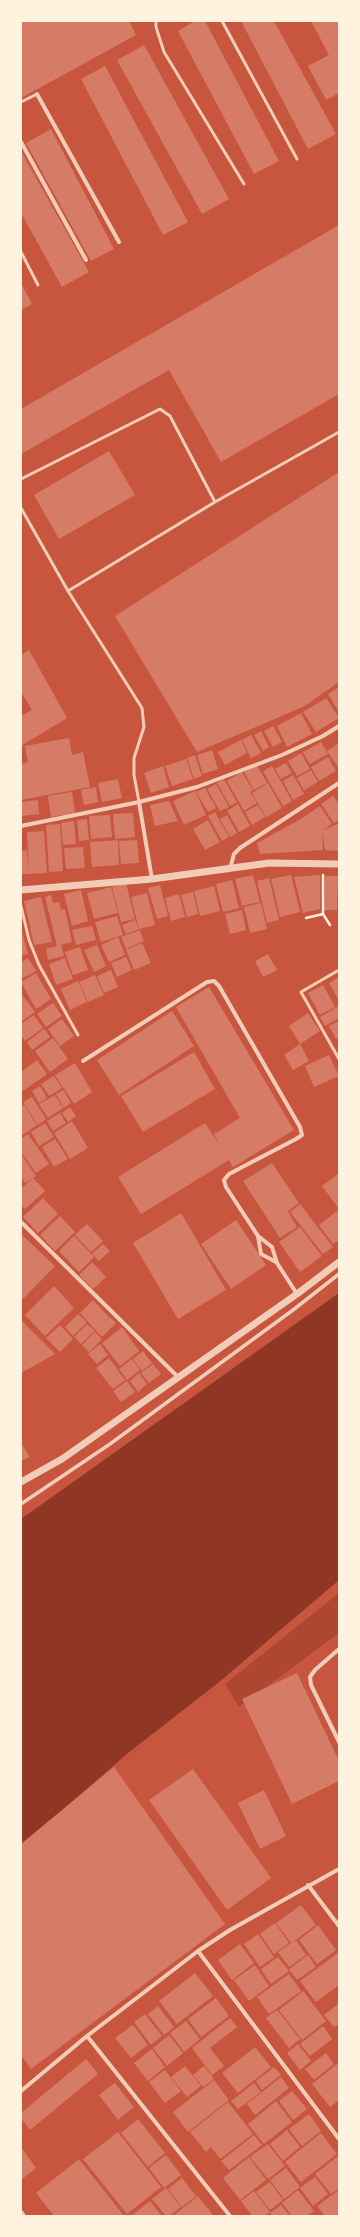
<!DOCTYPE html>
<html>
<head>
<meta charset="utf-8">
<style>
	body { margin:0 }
	#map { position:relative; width:360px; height:2237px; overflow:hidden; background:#c8553d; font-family:"Varela Round",sans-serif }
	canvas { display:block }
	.frame { position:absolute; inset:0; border:22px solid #fff3e0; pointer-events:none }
</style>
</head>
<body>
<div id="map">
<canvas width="360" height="2237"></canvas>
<div class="frame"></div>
</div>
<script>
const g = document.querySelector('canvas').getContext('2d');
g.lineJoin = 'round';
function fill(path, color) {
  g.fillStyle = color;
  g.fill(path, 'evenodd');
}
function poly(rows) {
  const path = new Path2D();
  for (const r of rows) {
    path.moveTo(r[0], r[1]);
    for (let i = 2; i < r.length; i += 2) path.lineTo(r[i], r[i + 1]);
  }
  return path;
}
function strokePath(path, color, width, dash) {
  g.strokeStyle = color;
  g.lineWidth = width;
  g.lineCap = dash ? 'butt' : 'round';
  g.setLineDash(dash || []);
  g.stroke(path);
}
const green = poly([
	[339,1593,339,1633,239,1707,225,1684]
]);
const water = poly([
	[339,1293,339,1580,218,1683,128,1753,21,1846,21,1519]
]);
const building = poly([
	[21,21,129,21,136,35,21,98],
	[195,21,205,21,279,161,254,174,178,31],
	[241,21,274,21,336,134,308,149],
	[311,21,339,21,339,93,326,100,308,66,329,55],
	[144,45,229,199,202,214,117,60],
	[105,66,188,222,163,235,81,79],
	[51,129,114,249,91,261,26,143],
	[21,151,89,272,62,287,21,213],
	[339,225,339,394,221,462,169,370,21,454,21,409],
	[21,283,32,304,21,310],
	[109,451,135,495,59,539,34,495],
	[339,472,339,682,303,707,197,752,115,616],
	[29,650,67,718,21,746,21,716,32,710,21,692,21,655],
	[339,687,339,712,328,694],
	[326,698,339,718,316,732,303,712],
	[301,713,312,734,287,747,277,726],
	[273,726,282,742,273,747,264,731],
	[261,731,269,747,263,751,254,735],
	[251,735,261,753,251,758,242,740],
	[69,738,72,755,83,752,90,787,21,800,21,764,28,762,25,746],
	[241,740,247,753,225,765,218,752],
	[321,742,328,754,310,764,303,752],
	[339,743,339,766,338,767,327,751],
	[212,750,218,769,203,774,197,755],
	[301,753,310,769,297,776,288,761],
	[195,755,202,776,194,779,187,758],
	[328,757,336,771,319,781,311,767],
	[186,759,193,779,172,786,165,766],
	[286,763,292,773,281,779,275,769],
	[257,765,267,783,254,790,244,772],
	[163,766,169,787,151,793,144,773],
	[272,766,292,801,283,806,263,771],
	[311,770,318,782,304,790,297,778],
	[242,772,253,790,250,792,257,803,244,811,227,781],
	[293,775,304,794,293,800,283,781],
	[118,779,122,798,102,802,98,783],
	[224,779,237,802,230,806,217,783],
	[268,783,282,808,266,817,252,793],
	[216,784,229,807,220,811,207,789],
	[96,787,98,802,84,805,81,790],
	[205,788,216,808,208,812,196,792],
	[195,791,206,815,184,825,173,801],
	[72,792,75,813,51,817,48,796],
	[333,796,339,804,339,820,334,823,321,804],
	[38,800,39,814,22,816,21,802],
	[169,801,178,821,155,826,150,805],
	[238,804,250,826,239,832,227,811],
	[258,805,265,817,252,825,245,812],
	[320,806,332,824,322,831,315,823,322,831,323,850,260,854,257,843,301,819],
	[215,812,229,837,222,841,208,816],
	[133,813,135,837,115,839,113,814],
	[110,815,112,837,91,839,89,816],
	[227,815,237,833,230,837,220,819],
	[87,819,89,840,79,841,77,820],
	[208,820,220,842,205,850,193,829],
	[74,821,76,844,63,845,61,823],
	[339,823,339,851,325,850,322,831],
	[60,824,63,871,49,872,46,825],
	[44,831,47,873,29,874,27,832],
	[118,840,119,865,92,867,90,842],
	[137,840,139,863,121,864,119,841],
	[83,847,85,868,66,869,64,848],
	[27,850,29,874,21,874,21,851],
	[253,875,260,902,242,906,235,879],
	[291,875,300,912,280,917,271,879],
	[320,875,320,909,303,913,294,877],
	[325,876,338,876,337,910,324,910],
	[269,878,279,920,267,923,257,881],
	[232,880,239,908,223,912,216,884],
	[126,883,135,919,121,922,112,887],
	[160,885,168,916,157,919,148,888],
	[214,886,220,911,200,916,194,891],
	[111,887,118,913,94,919,87,893],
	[81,890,88,921,72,926,64,894],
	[193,892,198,914,187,917,181,895],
	[147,893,155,925,139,929,131,897],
	[179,894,185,917,171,921,165,898],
	[51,895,53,903,59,902,61,910,65,909,72,942,57,946,45,897],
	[41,897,52,942,34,945,24,901],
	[261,903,267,929,250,933,244,907],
	[242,910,246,930,230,934,225,914],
	[117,916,123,935,101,942,95,922],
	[135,920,139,929,126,934,122,925],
	[92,926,96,940,76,945,72,930],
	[21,928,28,954,21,956],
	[140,930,144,941,126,949,121,937],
	[118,937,125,955,109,962,101,945],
	[142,943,151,963,134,970,126,950],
	[61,945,64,956,48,960,46,949],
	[97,945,106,966,94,972,84,950],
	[80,947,88,970,73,975,65,952],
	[268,954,277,970,263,977,255,961],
	[126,957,132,970,117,977,111,963],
	[28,958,36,971,23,978,21,975,21,962],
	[65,958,73,979,56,985,49,964],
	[111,970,118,987,104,993,97,976],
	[36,973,51,999,36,1009,21,982],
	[95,975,104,995,88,1002,79,982],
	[339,977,339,1001,329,983],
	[78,981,87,1002,70,1010,61,989],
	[323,985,335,1007,320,1015,308,993],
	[209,987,294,1130,233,1167,229,1160,141,1214,118,1177,205,1123,220,1146,214,1134,240,1118,176,1007],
	[21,993,35,1012,21,1022],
	[53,1003,62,1016,46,1027,37,1014],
	[339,1006,339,1018,325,1026,320,1017],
	[172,1011,194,1046,119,1095,97,1060],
	[308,1013,320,1031,300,1044,289,1026],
	[34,1015,43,1028,25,1041,21,1035,21,1024],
	[62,1019,74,1036,60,1046,48,1029],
	[339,1021,339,1037,336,1039,329,1026],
	[44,1029,50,1037,32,1050,27,1042],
	[53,1038,68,1059,50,1072,35,1051],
	[300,1044,309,1061,293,1070,284,1055],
	[194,1052,215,1089,143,1132,121,1096],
	[329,1055,339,1076,314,1087,305,1066],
	[37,1060,47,1074,23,1091,21,1088,21,1072],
	[75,1063,92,1092,74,1104,55,1075],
	[54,1076,62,1088,49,1096,41,1084],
	[40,1086,47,1098,39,1103,32,1091],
	[63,1090,71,1103,64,1108,56,1094],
	[55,1095,63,1108,48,1118,39,1104],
	[32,1097,46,1119,38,1125,23,1102],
	[24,1105,37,1125,21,1136,21,1107],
	[70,1107,76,1116,68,1122,62,1113],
	[60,1113,66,1123,53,1131,47,1121],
	[72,1121,88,1148,70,1159,54,1133],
	[45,1123,54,1137,39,1146,31,1132],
	[28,1134,49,1164,36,1173,21,1152,21,1139],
	[55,1139,68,1159,54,1167,42,1147],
	[21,1154,36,1176,25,1183,21,1177],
	[272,1163,299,1203,288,1211,297,1227,280,1238,243,1181],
	[339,1173,339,1209,322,1186],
	[33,1178,45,1191,25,1209,21,1205,21,1189],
	[43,1198,58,1214,38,1233,23,1217],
	[300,1204,333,1247,323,1254,290,1212],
	[337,1211,339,1214,339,1240,333,1244,319,1225],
	[181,1213,226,1290,178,1319,133,1243],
	[60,1216,75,1232,55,1251,40,1235],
	[236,1220,266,1265,231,1289,201,1244],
	[87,1224,103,1241,91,1252,75,1235],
	[300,1227,322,1256,300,1272,279,1242],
	[21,1234,55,1266,23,1299,21,1297],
	[74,1236,94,1257,79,1272,59,1251],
	[103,1244,110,1251,99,1261,92,1254],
	[92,1262,106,1277,93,1289,79,1275],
	[54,1286,74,1308,45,1336,25,1315],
	[93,1300,109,1317,100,1326,110,1317,116,1323,102,1337,80,1313],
	[78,1314,87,1322,73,1336,65,1327],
	[21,1320,55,1354,21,1373],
	[87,1324,95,1331,81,1344,74,1337],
	[60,1325,73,1339,60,1352,46,1338],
	[122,1327,139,1351,120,1366,102,1343],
	[95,1332,102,1339,89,1352,82,1345],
	[100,1344,108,1355,97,1364,88,1354],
	[143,1351,152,1363,142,1371,133,1359],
	[109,1358,125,1380,113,1389,96,1368],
	[132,1359,140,1370,127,1380,119,1369],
	[153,1364,161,1374,149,1383,141,1373],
	[139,1373,147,1384,138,1392,130,1381],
	[127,1381,135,1392,121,1402,113,1391],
	[21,1443,30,1457,21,1461],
	[297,1673,339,1761,339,1781,292,1804,242,1699],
	[114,1767,225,1924,31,2069,21,2055,21,1844],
	[193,1769,271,1878,227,1910,149,1800],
	[264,1790,286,1836,260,1849,238,1803],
	[301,1905,316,1925,291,1943,276,1923],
	[275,1923,289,1943,274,1954,260,1934],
	[318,1925,336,1950,317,1964,299,1940],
	[258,1934,274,1957,260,1967,244,1944],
	[296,1940,306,1955,289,1967,278,1952],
	[240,1944,254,1963,232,1980,218,1960],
	[339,1952,339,1985,316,2002,300,1981],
	[308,1955,316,1967,297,1980,289,1969],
	[278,1957,289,1971,271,1984,261,1969],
	[255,1965,269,1986,249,2001,234,1980],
	[195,1973,213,1996,177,2024,159,2001],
	[289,1974,301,1991,269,2014,257,1997],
	[303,1991,326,2021,302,2040,279,2010],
	[216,1998,229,2016,201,2037,188,2019],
	[339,2003,339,2024,334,2027,324,2015],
	[158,2006,174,2027,164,2035,148,2014],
	[277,2010,300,2039,289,2048,266,2018],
	[145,2014,162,2036,151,2045,134,2022],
	[230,2018,237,2027,210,2048,224,2066,212,2075,192,2048],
	[186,2021,200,2039,184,2052,170,2033],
	[133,2025,148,2045,131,2058,115,2038],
	[323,2026,332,2039,310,2056,300,2044],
	[169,2035,183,2053,167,2066,153,2048],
	[298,2044,311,2061,300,2070,287,2053],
	[255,2047,271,2067,238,2093,222,2073],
	[152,2049,165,2067,148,2081,134,2063],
	[326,2053,334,2064,314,2080,305,2069],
	[86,2059,98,2074,30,2130,21,2118,21,2113],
	[337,2064,339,2067,339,2100,330,2107,312,2084],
	[185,2066,201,2086,187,2097,171,2077],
	[204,2066,214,2079,203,2087,193,2075],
	[274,2067,281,2075,262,2090,256,2081],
	[165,2070,181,2091,165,2103,149,2082],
	[281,2077,289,2088,255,2115,247,2104],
	[214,2080,229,2100,188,2132,173,2112],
	[115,2083,134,2107,118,2120,99,2095],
	[254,2083,261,2092,238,2109,231,2101],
	[292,2091,307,2109,293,2120,279,2101],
	[276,2101,292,2122,264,2144,248,2124],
	[228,2102,253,2134,220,2159,211,2147,206,2152,190,2132],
	[309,2114,321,2131,302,2146,289,2129],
	[138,2119,165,2153,148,2167,121,2133],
	[287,2130,300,2147,283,2161,270,2144],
	[118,2132,161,2187,127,2214,83,2159],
	[321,2133,337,2154,301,2182,285,2162],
	[254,2135,262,2145,229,2170,221,2161],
	[268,2144,285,2166,268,2179,250,2157],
	[21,2147,36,2168,21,2180],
	[166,2155,181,2175,164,2188,149,2168],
	[338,2156,339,2188,331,2194,315,2174],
	[249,2157,266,2180,240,2200,223,2178],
	[79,2159,124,2216,54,2216,36,2193],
	[286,2168,300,2187,284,2199,270,2180],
	[315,2177,328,2194,313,2206,300,2188],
	[182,2178,196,2196,182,2207,168,2189],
	[270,2182,283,2200,270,2210,256,2192],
	[166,2188,181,2207,169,2216,166,2216,152,2199],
	[298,2190,314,2211,307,2216,292,2216,282,2203],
	[339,2190,339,2216,325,2216,317,2206],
	[254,2191,270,2212,264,2216,252,2216,241,2201],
	[198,2196,213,2215,173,2216],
	[150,2201,162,2216,131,2216],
	[281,2205,290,2216,272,2216,270,2213]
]);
const path = poly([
	[323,875,323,914],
	[306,918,323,914,330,925]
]);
const service = poly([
	[156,21,156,27,164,52,244,184],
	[222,21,297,159],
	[21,102,37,94],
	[21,252,38,285],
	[21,479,160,409,170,416,215,502],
	[21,508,68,591,142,708,144,727,134,758,134,775,139,802],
	[68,591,215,502,339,432],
	[21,906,29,940,39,965,78,1035],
	[339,970,301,992,339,1059]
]);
const pedestrian = poly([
	[21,1504,110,1444,293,1310,339,1274]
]);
const minor = poly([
	[37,94,119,242],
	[21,142,86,260],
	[139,802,152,879],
	[21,826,139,802,197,787,282,755,323,736,339,726],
	[230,869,234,854,240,848,339,783],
	[83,1061,207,982,214,981,219,986,300,1127,302,1135,296,1139,229,1174,224,1180,226,1187,258,1236,272,1247,277,1263,297,1294],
	[21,1222,178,1377],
	[258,1236,261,1254,276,1262],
	[339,1649,315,1670,310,1677,311,1685,339,1742],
	[308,1885,339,1926],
	[198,1951,339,2139],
	[87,2036,230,2216],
	[21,2091,87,2036,198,1951,230,1930,339,1869],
	[21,2212,24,2216]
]);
const tertiary = poly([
	[21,890,152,879,269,863,339,864],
	[21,1482,62,1459,297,1294,339,1262]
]);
fill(green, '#ae4732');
fill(water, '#8f3625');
fill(building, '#d67c66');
strokePath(path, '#fff3e0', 2.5);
strokePath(service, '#f1ccb7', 3);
strokePath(pedestrian, '#f1ccb7', 3.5);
strokePath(minor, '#f1ccb7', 4);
strokePath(tertiary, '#f1ccb7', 7);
</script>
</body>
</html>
